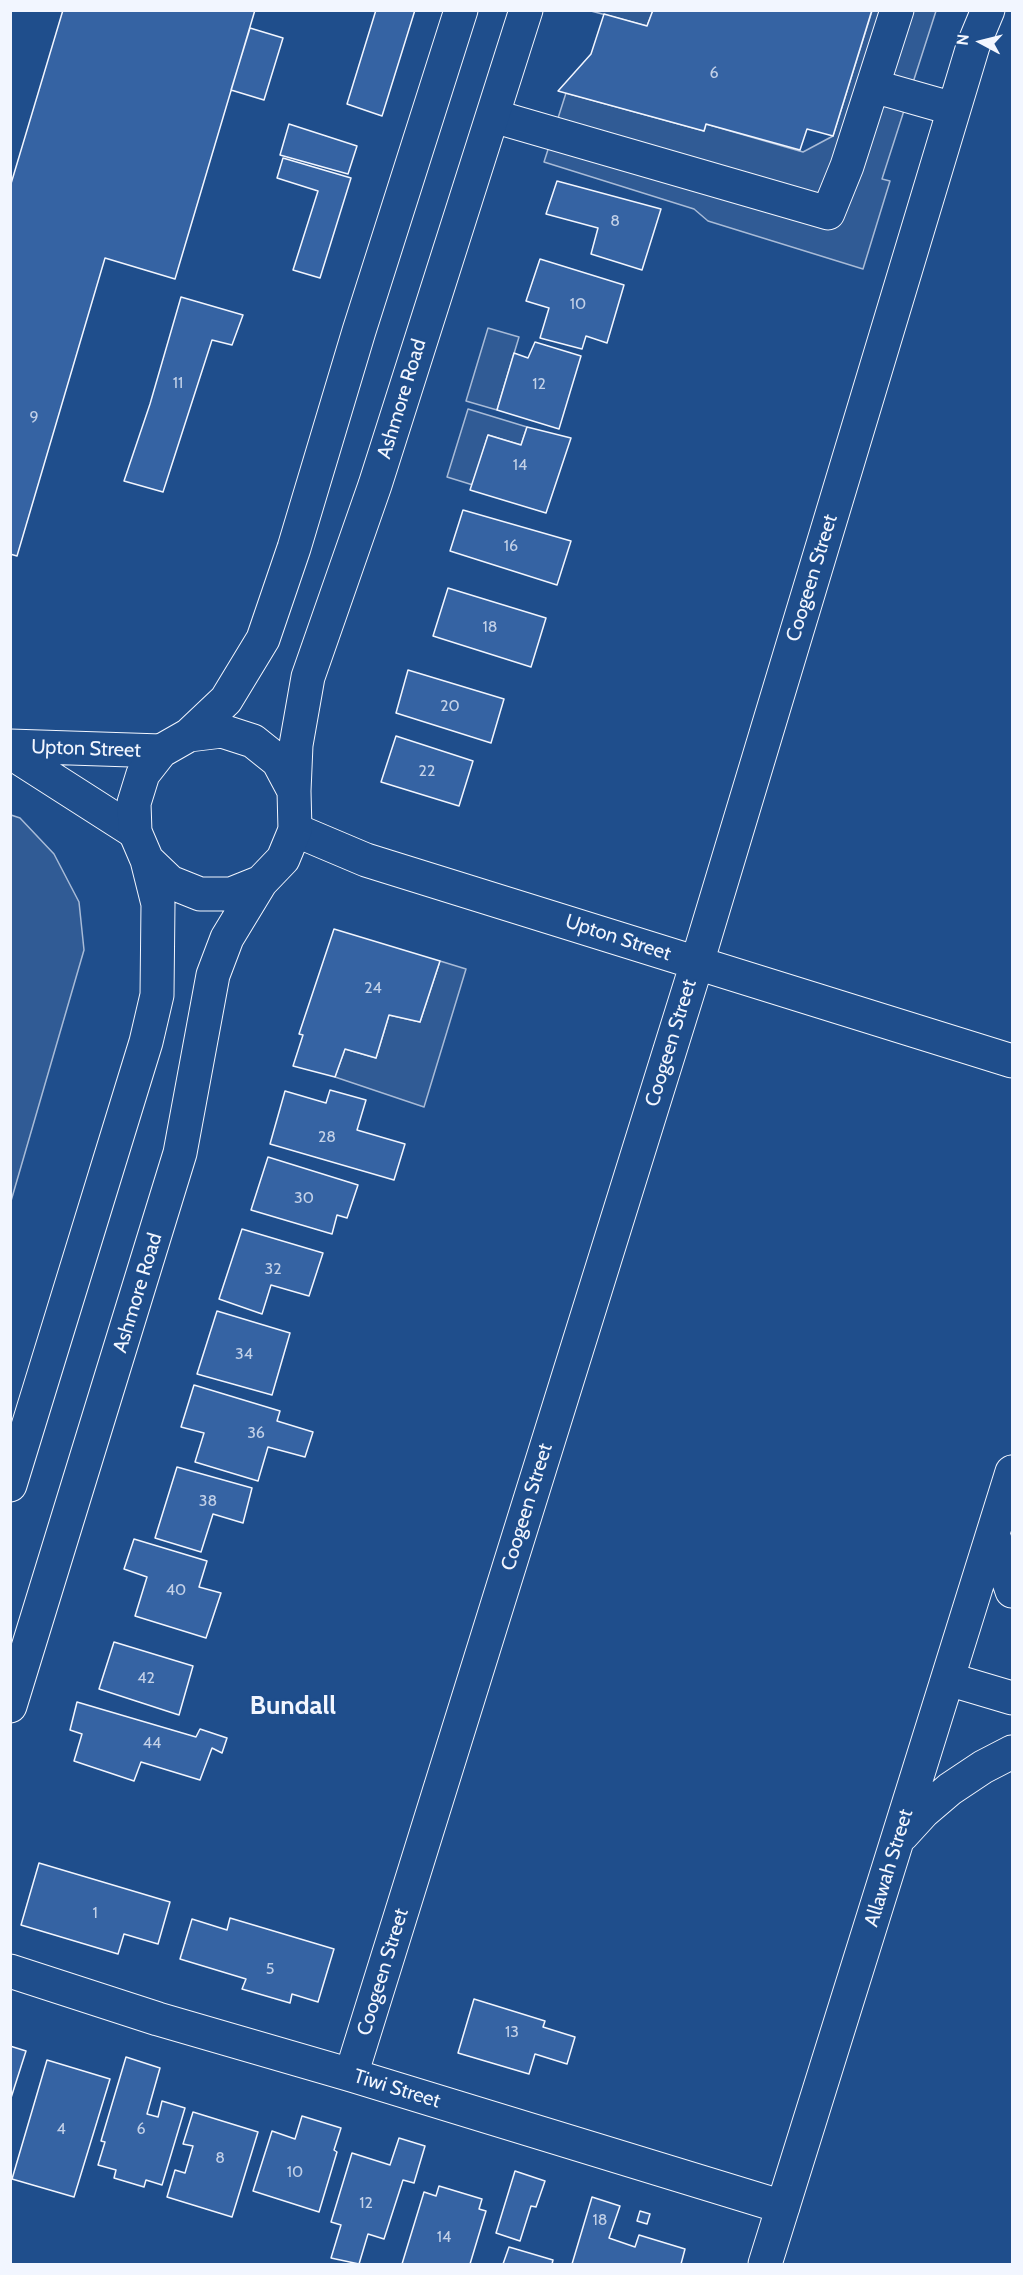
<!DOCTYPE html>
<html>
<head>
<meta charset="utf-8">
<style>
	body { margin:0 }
	#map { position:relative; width:1023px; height:2275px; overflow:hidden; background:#1f4e8c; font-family:Cabin,sans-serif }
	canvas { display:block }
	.frame { position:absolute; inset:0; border:12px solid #f2f6ff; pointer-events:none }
	.north { position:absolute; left:951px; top:12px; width:60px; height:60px; -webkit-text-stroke:4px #1f4e8c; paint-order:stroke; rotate:277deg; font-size:16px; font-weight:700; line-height:24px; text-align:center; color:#f2f6ff }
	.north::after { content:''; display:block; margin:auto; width:21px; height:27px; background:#f2f6ff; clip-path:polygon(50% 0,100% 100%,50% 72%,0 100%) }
</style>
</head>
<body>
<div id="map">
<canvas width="1023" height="2275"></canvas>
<div class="frame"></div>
<div class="north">N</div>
</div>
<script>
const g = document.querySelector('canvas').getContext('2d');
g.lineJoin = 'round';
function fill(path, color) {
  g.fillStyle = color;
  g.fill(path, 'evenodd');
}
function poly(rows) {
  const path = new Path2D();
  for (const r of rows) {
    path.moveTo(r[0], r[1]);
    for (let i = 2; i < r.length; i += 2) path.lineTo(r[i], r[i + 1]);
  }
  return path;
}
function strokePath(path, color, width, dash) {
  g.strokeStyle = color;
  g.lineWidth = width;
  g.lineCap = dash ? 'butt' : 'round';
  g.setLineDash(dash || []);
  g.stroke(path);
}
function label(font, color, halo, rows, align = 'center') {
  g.font = font + ' Cabin,sans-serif';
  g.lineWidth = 4.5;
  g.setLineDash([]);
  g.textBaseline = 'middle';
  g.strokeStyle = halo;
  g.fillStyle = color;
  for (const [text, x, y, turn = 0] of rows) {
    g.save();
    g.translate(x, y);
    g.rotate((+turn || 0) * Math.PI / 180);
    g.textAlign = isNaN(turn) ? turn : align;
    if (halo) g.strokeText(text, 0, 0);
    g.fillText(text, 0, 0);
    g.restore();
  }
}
const parking = poly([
	[591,11,653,11,647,26,591,11],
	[872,11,936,11,882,179,890,181,863,269,708,221,694,209,544,162,566,93,704,131,706,124,803,152,833,136,872,11],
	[488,328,519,337,497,410,466,401,488,328],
	[468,409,527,427,521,445,488,435,473,485,447,477,468,409],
	[11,815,20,818,54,854,79,902,84,950,11,1201,11,815],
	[440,961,466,969,424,1107,335,1077,345,1049,376,1058,389,1015,420,1022,440,961]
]);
const building = poly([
	[63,10,255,10,175,279,105,258,17,556,10,554,10,187,63,10],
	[376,10,415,10,382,116,347,104,376,10],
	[653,10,872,10,833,136,807,129,800,150,706,124,704,131,558,91,591,54,604,14,647,26,653,10],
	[250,28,283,38,264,100,231,90,250,28],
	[289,124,357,146,348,174,280,155,289,124],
	[283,158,351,178,320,278,293,270,318,191,277,178,283,158],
	[557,181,661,209,642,270,591,254,598,228,546,214,557,181],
	[540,259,624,285,607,343,586,336,582,349,540,338,549,308,526,301,540,259],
	[181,297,243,315,232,345,212,340,163,492,124,481,150,404,181,297],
	[535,342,581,356,559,429,497,410,514,353,528,358,535,342],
	[527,427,571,438,546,513,470,490,488,435,521,445,527,427],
	[463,510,571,541,557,585,450,551,463,510],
	[448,588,546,618,531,667,433,636,448,588],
	[408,670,504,699,491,743,396,713,408,670],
	[396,736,473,761,459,806,381,782,396,736],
	[334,929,440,961,420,1022,389,1015,376,1058,345,1049,335,1077,293,1066,303,1035,299,1034,334,929],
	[330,1090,366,1100,357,1130,405,1144,394,1180,270,1144,285,1091,326,1103,330,1090],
	[268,1157,358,1185,347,1218,337,1215,332,1234,251,1210,268,1157],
	[242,1229,323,1253,309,1296,271,1285,262,1314,219,1299,242,1229],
	[217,1311,290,1333,272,1395,197,1374,217,1311],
	[194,1385,280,1411,277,1421,313,1432,305,1457,268,1447,258,1481,195,1462,204,1433,181,1427,194,1385],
	[177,1467,252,1488,243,1523,213,1514,201,1552,155,1538,177,1467],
	[134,1539,207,1561,199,1587,221,1593,206,1638,135,1616,147,1577,124,1569,134,1539],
	[114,1642,193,1666,179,1715,99,1689,114,1642],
	[77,1702,196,1737,200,1729,227,1738,222,1753,212,1748,200,1780,141,1762,134,1781,74,1761,82,1734,70,1730,77,1702],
	[39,1863,170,1902,158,1944,124,1934,118,1954,21,1925,39,1863],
	[230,1918,334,1949,318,2002,292,1994,290,2003,242,1989,246,1979,180,1959,192,1919,227,1930,230,1918],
	[474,1999,545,2021,543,2027,575,2037,567,2064,535,2054,529,2074,458,2053,474,1999],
	[10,2046,26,2051,10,2101,10,2046],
	[126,2057,160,2068,147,2114,158,2117,162,2101,185,2108,162,2185,146,2180,144,2187,114,2178,116,2170,98,2165,105,2142,101,2141,126,2057],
	[47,2060,110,2079,74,2197,12,2179,47,2060],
	[193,2112,258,2132,232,2217,167,2197,175,2170,185,2173,193,2146,183,2144,193,2112],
	[302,2116,341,2128,334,2150,337,2152,319,2212,253,2191,272,2131,295,2139,302,2116],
	[399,2138,425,2146,414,2183,403,2180,384,2239,368,2234,359,2264,331,2258,341,2225,331,2222,352,2153,390,2165,399,2138],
	[515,2171,545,2181,536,2207,531,2206,520,2241,496,2233,515,2171],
	[439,2186,482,2199,479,2209,486,2211,470,2264,402,2264,424,2192,436,2196,439,2186],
	[592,2197,620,2206,609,2238,635,2247,639,2235,685,2249,681,2264,572,2264,592,2197],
	[640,2211,650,2214,647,2224,637,2221,640,2211],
	[509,2247,553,2260,552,2264,503,2264,509,2247]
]);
const minor = poly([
	[873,86,954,109],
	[493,116,828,213,847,166,897,10],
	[10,746,161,751],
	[10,752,135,832],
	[295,830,366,860,1012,1061],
	[993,1534,1012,1591],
	[948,1679,1012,1698],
	[902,1835,923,1812,950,1789,983,1767,1012,1752],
	[10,1971,158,2019,351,2075,783,2207],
	[351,2075,697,963,973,46,988,10],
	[765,2264,1012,1472]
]);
const major = poly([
	[189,735,226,700,263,639,294,548,359,331,461,10],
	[294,791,278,761,253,741,222,731,189,735,161,751,143,774,134,803,135,832,147,860,170,882,200,894,231,894,261,882,283,859,295,830,294,791,296,745,308,677,375,485,526,10],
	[10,1485,146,1042,157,995,158,904,147,860],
	[10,1706,180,1153,213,975,227,938,261,882]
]);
const numberNames = [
	["6",714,73],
	["8",615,221],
	["10",578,304],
	["11",178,383],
	["12",539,384],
	["9",34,417],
	["14",520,465],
	["16",511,546],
	["18",490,627],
	["20",450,706],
	["22",427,771],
	["24",373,988],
	["28",327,1137],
	["30",304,1198],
	["32",273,1269],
	["34",244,1354],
	["36",256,1433],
	["38",208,1501],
	["40",176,1590],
	["42",146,1678],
	["44",152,1743],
	["1",95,1913],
	["5",270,1969],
	["13",512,2032],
	["4",61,2129],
	["6",141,2129],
	["8",220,2158],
	["10",295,2172],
	["12",366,2203],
	["18",600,2220],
	["14",444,2237]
];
const streetNames = [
	["Ashmore Road",402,399,-73],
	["Coogeen Street",812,578,-73],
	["Upton Street",86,749,2],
	["Upton Street",618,938,18],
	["Coogeen Street",671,1043,-73],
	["Ashmore Road",138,1293,-73],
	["Coogeen Street",527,1507,-73],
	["Allawah Street",889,1868,-73],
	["Coogeen Street",383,1972,-73],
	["Tiwi Street",397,2089,17]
];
const districtNames = [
	["Bundall",293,1706]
];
fill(parking, '#305b95');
strokePath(parking, '#a8bbd7', 1.5);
fill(building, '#3563a3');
strokePath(building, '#f2f6ff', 1.5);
strokePath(minor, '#f2f6ff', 35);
strokePath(major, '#f2f6ff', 35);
strokePath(minor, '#1f4e8c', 33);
strokePath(major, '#1f4e8c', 33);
label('16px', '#c3d1e8', null, numberNames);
label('20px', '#f2f6ff', '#1f4e8c', streetNames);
label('bold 26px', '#f2f6ff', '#1f4e8c', districtNames);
</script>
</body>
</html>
